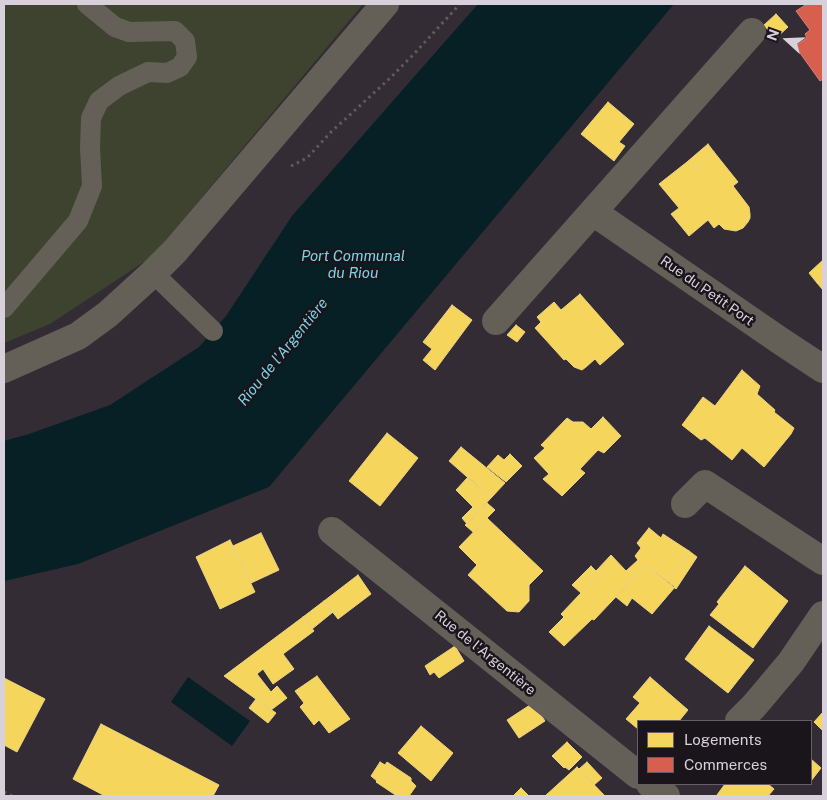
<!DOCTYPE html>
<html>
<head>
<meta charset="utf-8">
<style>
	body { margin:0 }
	#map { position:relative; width:827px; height:800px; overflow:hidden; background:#332c34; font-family:"Public Sans",sans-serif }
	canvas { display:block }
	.frame { position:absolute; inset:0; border:5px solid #d8d0da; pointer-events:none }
	.legend { position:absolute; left:637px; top:720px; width:175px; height:65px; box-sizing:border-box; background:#1a141b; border:1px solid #665f67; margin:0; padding:6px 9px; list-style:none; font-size:15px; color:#d8d0da }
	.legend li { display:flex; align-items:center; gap:10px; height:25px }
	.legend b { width:25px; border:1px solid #665f67 }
	.north { position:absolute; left:762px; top:15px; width:50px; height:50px; -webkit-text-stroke:4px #1a141b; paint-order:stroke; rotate:290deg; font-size:14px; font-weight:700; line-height:20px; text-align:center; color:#d8d0da }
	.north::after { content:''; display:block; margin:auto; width:18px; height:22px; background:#d8d0da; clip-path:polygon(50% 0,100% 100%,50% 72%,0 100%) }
</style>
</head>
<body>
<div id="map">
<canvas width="827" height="800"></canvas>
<div class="frame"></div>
<ul class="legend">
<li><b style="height:14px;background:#f6d55c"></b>Logements</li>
<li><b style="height:14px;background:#d6604d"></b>Commerces</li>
</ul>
<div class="north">N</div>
</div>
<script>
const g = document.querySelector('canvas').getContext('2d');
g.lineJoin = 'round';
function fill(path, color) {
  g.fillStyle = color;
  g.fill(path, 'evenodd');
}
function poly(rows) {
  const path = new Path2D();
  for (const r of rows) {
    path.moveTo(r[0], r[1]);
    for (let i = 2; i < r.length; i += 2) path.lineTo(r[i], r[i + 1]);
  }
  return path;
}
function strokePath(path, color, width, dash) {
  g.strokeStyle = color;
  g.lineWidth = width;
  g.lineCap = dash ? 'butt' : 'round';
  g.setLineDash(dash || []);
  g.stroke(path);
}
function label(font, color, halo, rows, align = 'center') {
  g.font = font + ' "Public Sans",sans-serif';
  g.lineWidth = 5;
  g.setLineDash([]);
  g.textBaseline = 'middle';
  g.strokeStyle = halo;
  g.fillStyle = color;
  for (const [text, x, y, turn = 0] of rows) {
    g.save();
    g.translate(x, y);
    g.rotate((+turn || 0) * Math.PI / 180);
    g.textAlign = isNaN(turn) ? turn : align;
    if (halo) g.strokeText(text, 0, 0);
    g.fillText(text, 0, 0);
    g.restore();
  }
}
const green = poly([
	[4,4,363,4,153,256,50,324,4,343]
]);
const water = poly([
	[478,4,674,4,269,487,78,564,4,581,4,441,29,434,110,405,199,347,226,316,292,216],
	[188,677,250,721,232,746,171,702]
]);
const homes = poly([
	[776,14,788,27,775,39,764,25,776,14],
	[608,102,634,124,619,142,625,146,614,161,581,134,608,102],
	[708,144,714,152,694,170,687,162,708,144],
	[714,152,738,182,733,186,749,207,750,214,750,218,748,222,743,228,736,231,724,229,719,224,714,228,708,220,689,236,671,214,679,208,659,184,687,162,694,170,714,152],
	[823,260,823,278,817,283,809,273,823,260],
	[823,278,823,290,817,283,823,278],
	[580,294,624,344,600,365,595,359,586,367,582,370,574,367,566,359,564,360,535,328,541,322,537,317,554,302,561,310,580,294],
	[452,305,472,320,435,370,423,360,432,349,423,342,452,305],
	[516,325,525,332,517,342,507,335,516,325],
	[742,370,760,386,757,394,775,410,774,412,794,428,791,434,764,467,742,448,732,460,705,438,701,440,682,425,703,397,715,406,742,370],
	[603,417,621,436,604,453,598,450,580,469,585,473,562,496,543,479,549,474,534,458,545,448,541,445,567,418,573,422,583,422,591,429,603,417],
	[387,433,418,458,380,506,349,481,387,433],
	[461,447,505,483,491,498,449,461,461,447],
	[510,454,522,466,506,482,487,467,498,455,504,460,510,454],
	[468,477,491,498,478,512,456,490,468,477],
	[487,503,495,510,473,532,465,525,487,503],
	[473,507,478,512,467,524,462,518,473,507],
	[487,518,543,571,529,585,529,601,519,612,507,611,468,575,477,565,459,547,487,518],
	[649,528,661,538,663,534,689,551,666,581,646,565,594,620,592,619,564,646,549,632,564,617,561,614,599,574,596,571,611,555,626,571,638,560,635,556,641,548,637,543,649,528],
	[261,533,279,570,251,583,233,546,261,533],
	[230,540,255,592,220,609,196,557,230,540],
	[689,551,697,557,676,589,666,581,689,551],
	[646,565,675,587,652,614,632,598,627,606,616,597,646,565],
	[591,566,599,574,581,593,572,585,591,566],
	[745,566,788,601,753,648,710,615,719,604,717,602,745,566],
	[358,575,371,594,338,619,324,601,358,575],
	[324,601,333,612,312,629,303,617,324,601],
	[303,617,314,631,283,654,294,669,273,684,263,669,257,674,271,692,277,686,287,698,271,710,224,676,303,617],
	[709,626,754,660,728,693,685,659,709,626],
	[455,646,464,661,439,678,434,672,430,675,425,666,455,646],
	[317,676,350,719,329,733,319,720,314,725,300,707,304,703,295,691,317,676],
	[650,677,688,710,679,721,638,721,638,729,626,719,640,703,633,697,650,677],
	[4,678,45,699,17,752,4,745,4,678],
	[256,699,276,713,268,723,249,708,256,699],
	[533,703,545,721,519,738,507,720,533,703],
	[823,712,823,731,814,722,823,712],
	[101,724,219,785,213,796,105,796,73,779,101,724],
	[421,726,453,753,431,781,398,753,421,726],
	[567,742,582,757,569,770,565,767,564,768,552,756,567,742],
	[811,759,821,768,811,781,811,759],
	[380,762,385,765,387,762,411,778,411,781,416,786,409,796,397,796,376,782,377,781,371,776,380,762],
	[587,762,602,778,594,785,579,769,587,762],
	[577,767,605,796,545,796,577,767],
	[725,784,768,784,774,789,768,796,718,796,717,795,725,784],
	[521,788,529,796,513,796,521,788]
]);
const shops = poly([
	[807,4,823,4,823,79,820,81,795,46,807,38,805,34,810,30,796,11,807,4]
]);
const path = poly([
	[291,166,307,158,331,132,388,80,413,55,460,4],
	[4,792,12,796]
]);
const service = poly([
	[153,273,213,331],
	[4,308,78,221,92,186,90,148,91,118,99,101,119,86,148,72,167,73,180,67,187,57,185,41,175,31,129,32,115,27,87,4]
]);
const minor = poly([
	[593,212,782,342,823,369],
	[496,321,752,32],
	[685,504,705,484,823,561],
	[332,531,638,775],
	[739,721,754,706,791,662,823,615],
	[650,784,666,796]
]);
const tertiary = poly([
	[4,369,78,336,108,314,153,273,175,251,385,4]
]);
const streetNames = [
	["Rue du Petit Port",707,291,35],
	["Rue de l'Argentière",485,653,39]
];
const waterNames = [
	["Port Communal",353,256],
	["du Riou",353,273],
	["Riou de l'Argentière",283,352,-51]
];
fill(green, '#3d432f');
fill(water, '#072025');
fill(homes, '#f6d55c');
strokePath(homes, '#edd482', 1);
fill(shops, '#d6604d');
strokePath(shops, '#d78277', 1);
strokePath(path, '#615c59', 3, [2.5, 4]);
strokePath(service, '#646058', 20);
strokePath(minor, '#646058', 28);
strokePath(tertiary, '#646058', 28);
label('14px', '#d8d0da', '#1a141b', streetNames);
label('italic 15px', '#7ad4e4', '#1a141b', waterNames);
</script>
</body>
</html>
